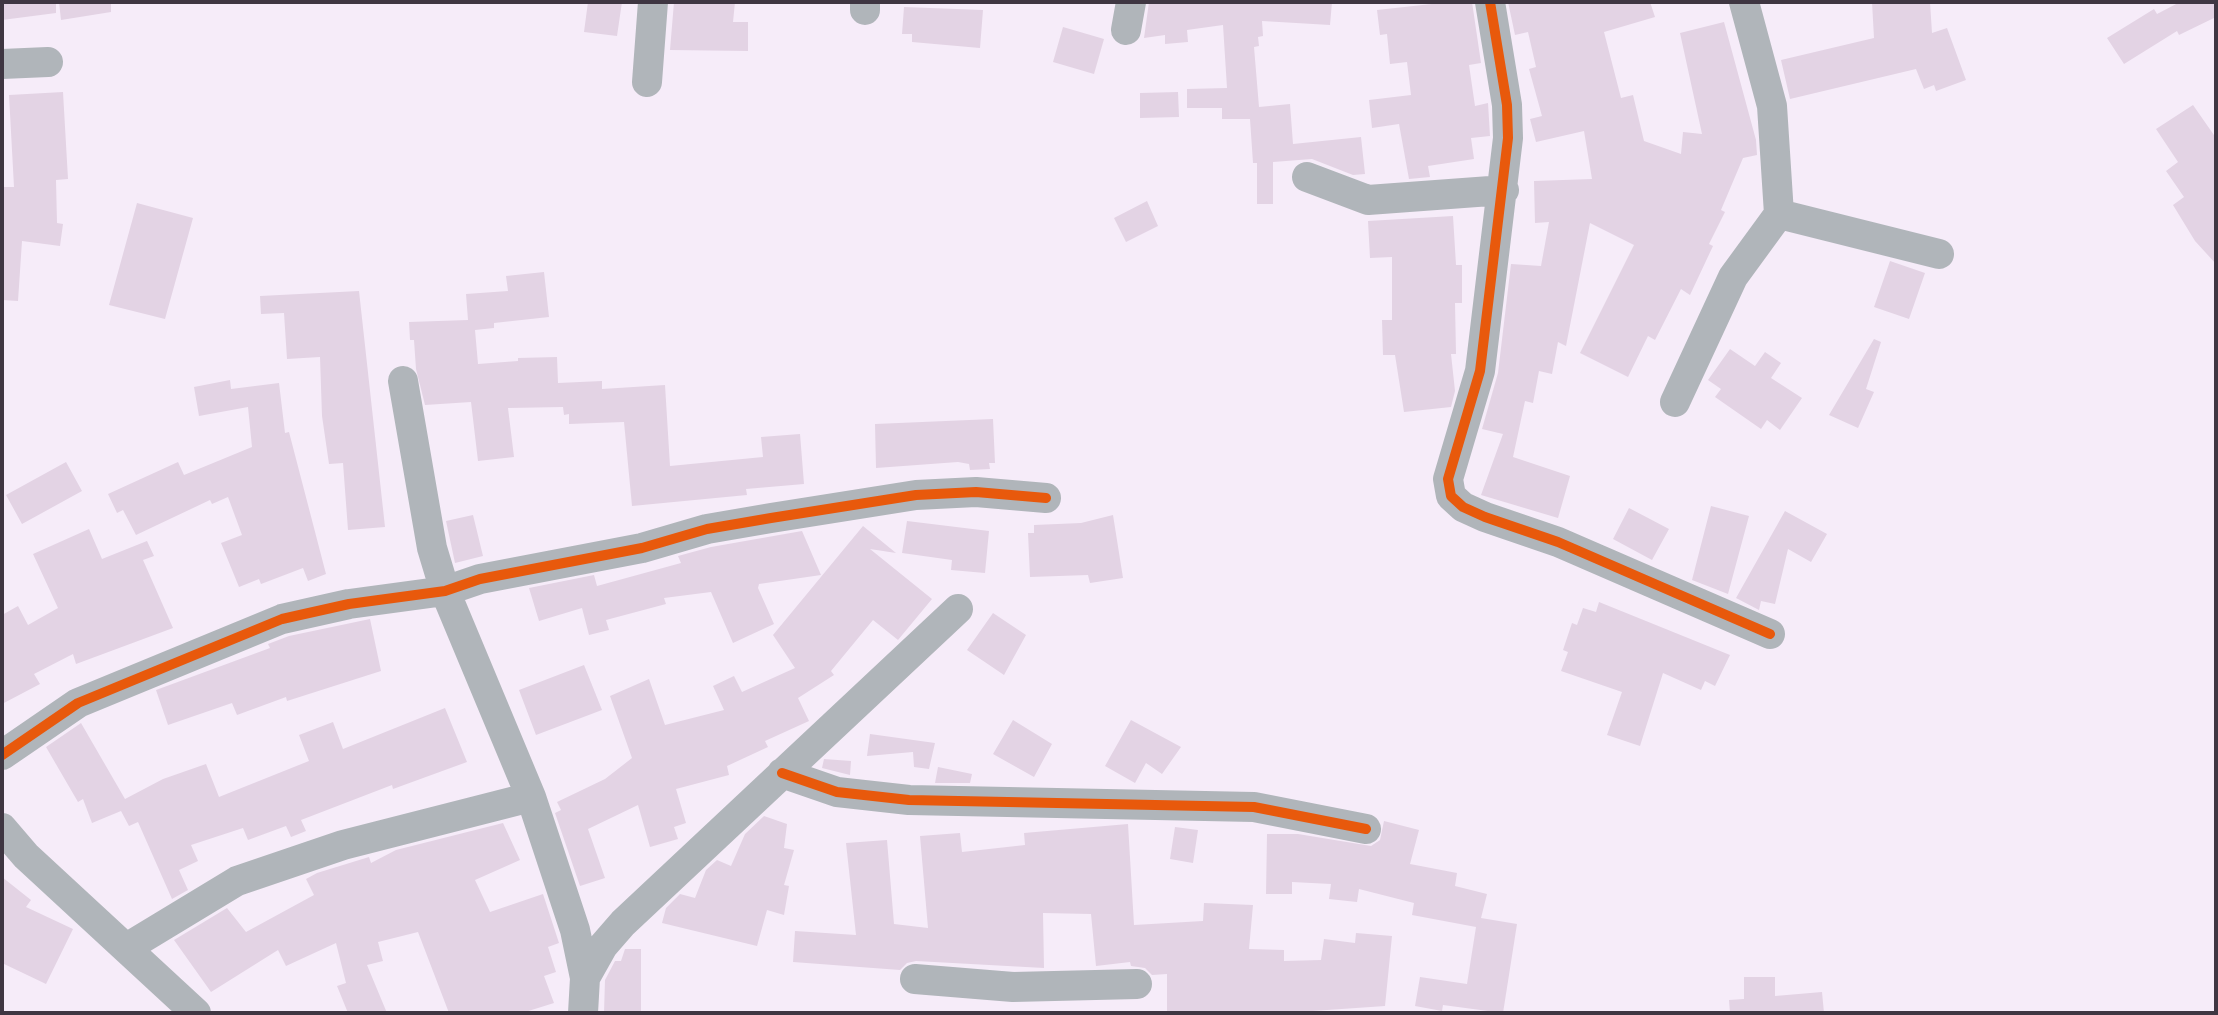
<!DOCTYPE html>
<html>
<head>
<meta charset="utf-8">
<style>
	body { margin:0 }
	#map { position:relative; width:2218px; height:1015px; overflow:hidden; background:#f6ecf9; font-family:"DejaVu Sans",sans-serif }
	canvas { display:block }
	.frame { position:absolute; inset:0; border:4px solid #3f3642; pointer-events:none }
</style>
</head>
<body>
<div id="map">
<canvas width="2218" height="1015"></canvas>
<div class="frame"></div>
</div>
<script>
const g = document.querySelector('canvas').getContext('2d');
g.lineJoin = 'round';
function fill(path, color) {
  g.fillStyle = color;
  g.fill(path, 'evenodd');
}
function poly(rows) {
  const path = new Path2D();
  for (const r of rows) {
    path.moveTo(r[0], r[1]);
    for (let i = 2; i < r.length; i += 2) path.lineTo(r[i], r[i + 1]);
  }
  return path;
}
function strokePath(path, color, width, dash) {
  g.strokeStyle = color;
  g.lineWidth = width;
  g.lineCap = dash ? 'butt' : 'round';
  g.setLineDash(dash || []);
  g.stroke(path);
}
const building = poly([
	[2,2,56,2,56,13,2,20],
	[59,2,111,2,111,12,61,20],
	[588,2,622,2,617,36,584,32],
	[674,2,735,2,733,22,748,22,748,51,670,50],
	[1149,2,1332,2,1330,25,1262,21,1263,36,1258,37,1259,46,1254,47,1259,107,1290,104,1293,144,1361,137,1365,174,1353,175,1312,159,1273,162,1273,204,1257,204,1257,163,1253,163,1250,119,1222,119,1222,108,1187,108,1187,89,1227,88,1223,25,1187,30,1188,42,1165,44,1165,35,1144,38],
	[1450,2,1472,2,1481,63,1469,65,1475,106,1488,103,1490,136,1471,138,1474,159,1428,166,1430,177,1409,179,1399,124,1372,128,1369,100,1411,95,1407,62,1390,64,1387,34,1380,35,1377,10],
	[1508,2,1650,2,1655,17,1604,32,1621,98,1633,95,1644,141,1681,154,1683,132,1702,134,1680,33,1724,22,1756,140,1757,155,1743,158,1721,210,1725,212,1709,244,1713,246,1690,295,1681,289,1655,340,1648,336,1628,377,1580,353,1634,245,1590,223,1566,346,1558,342,1552,374,1539,371,1533,403,1525,401,1513,457,1570,476,1558,518,1481,495,1503,434,1482,429,1498,373,1511,264,1541,266,1549,222,1535,223,1534,181,1592,179,1584,131,1536,142,1530,119,1542,116,1529,69,1536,67,1528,32,1515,35],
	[1872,2,1930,2,1932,33,1947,28,1966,80,1936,91,1934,85,1924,89,1916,69,1790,99,1781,60,1874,38],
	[2180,2,2216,2,2216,17,2179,35,2177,31,2124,64,2107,38,2154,9,2157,14],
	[904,7,983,10,980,48,912,42,912,34,902,34],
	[1063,27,1104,39,1094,74,1053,62],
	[63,92,68,179,56,180,57,223,63,224,60,246,22,241,18,301,2,300,2,187,14,187,9,95],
	[1178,92,1179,117,1140,118,1140,93],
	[2193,105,2216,138,2216,264,2195,241,2173,205,2184,197,2166,171,2178,162,2156,129],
	[1147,201,1158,226,1126,242,1114,218],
	[137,203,193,218,165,319,109,305],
	[1453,216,1456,265,1462,265,1462,303,1455,303,1456,354,1451,354,1455,391,1451,407,1404,412,1395,355,1383,355,1382,320,1392,320,1392,257,1370,258,1368,221],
	[1890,261,1925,273,1909,319,1874,307],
	[544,272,549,317,494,323,494,328,475,330,478,364,518,361,518,358,557,357,558,383,602,381,602,389,665,385,670,466,763,457,761,437,800,434,804,484,746,489,747,495,632,506,624,422,569,424,569,414,564,415,563,407,508,408,514,457,478,461,471,402,425,405,416,369,414,340,410,340,409,322,468,320,466,294,508,291,506,276],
	[359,291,385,527,348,530,343,463,329,464,322,416,320,357,287,359,284,313,261,314,260,296],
	[1874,339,1881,342,1866,389,1874,392,1858,428,1829,415],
	[1730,349,1755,366,1765,352,1781,363,1771,378,1802,398,1780,430,1767,420,1761,429,1715,397,1721,389,1708,380],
	[230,380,231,389,279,383,285,433,289,432,326,574,308,581,303,568,261,584,259,579,239,587,221,543,242,535,228,497,212,504,210,500,136,535,123,510,117,513,108,494,178,462,184,475,252,447,248,407,199,416,194,387],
	[993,419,995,463,989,463,990,469,970,470,969,464,958,462,876,468,875,424],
	[66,462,82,491,22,524,6,495],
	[1711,506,1749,516,1728,594,1692,580],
	[1629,508,1669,529,1652,560,1613,539],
	[1785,511,1827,534,1811,562,1788,549,1775,604,1761,601,1759,610,1736,598],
	[473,515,483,556,455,563,446,521],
	[1113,515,1123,578,1090,583,1088,575,1030,577,1028,533,1034,533,1034,525,1081,523],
	[907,521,989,531,985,573,951,570,952,560,902,553],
	[863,526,896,553,870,549,932,599,898,640,873,620,831,671,834,675,798,698,809,721,765,741,768,747,727,766,729,775,676,789,686,823,674,827,678,839,650,847,638,805,588,829,605,878,580,886,555,813,561,810,557,802,605,779,632,758,610,696,649,679,665,725,724,710,713,686,734,676,742,692,795,668,773,635],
	[89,529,102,559,147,541,154,556,143,560,173,628,76,664,73,654,34,674,40,684,2,704,2,615,18,606,28,625,58,608,33,554],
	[802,531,821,575,759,584,758,588,774,624,733,643,711,592,664,598,666,604,606,620,609,630,589,635,582,608,539,621,529,588,594,575,597,586,681,563,678,556,711,547],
	[1599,602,1730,655,1715,686,1705,681,1701,690,1663,673,1640,746,1607,735,1622,692,1561,671,1568,652,1563,650,1572,623,1577,625,1583,608,1596,612],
	[993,613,1026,635,1004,675,967,650],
	[370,619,381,671,287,701,286,697,237,715,232,703,168,725,156,690,270,648,268,644,289,636],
	[584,665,602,710,536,735,519,690],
	[445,708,467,762,393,789,392,785,301,820,306,831,291,837,286,826,248,840,243,828,191,845,198,861,179,870,188,890,172,899,138,822,129,826,121,811,92,823,83,799,78,802,46,747,81,723,125,799,163,779,206,764,219,797,309,761,299,735,333,722,343,749],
	[1013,720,1052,744,1034,777,993,754],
	[1131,720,1181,747,1162,774,1146,763,1135,783,1105,766],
	[870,734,935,743,929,769,914,767,913,752,867,756],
	[824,759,851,761,850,775,822,768],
	[938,767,972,774,970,783,935,783],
	[764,816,787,824,784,848,794,850,784,885,789,886,784,915,767,910,757,946,662,923,666,908,680,894,695,898,706,870,717,860,731,866,745,834],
	[1384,821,1419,830,1410,864,1457,873,1455,886,1487,894,1481,918,1517,924,1503,1013,1443,1005,1442,1011,1415,1006,1420,977,1467,984,1476,927,1412,915,1414,903,1359,889,1357,902,1329,899,1331,884,1292,882,1292,894,1266,894,1267,834,1298,834,1371,846,1380,840],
	[503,823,520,860,475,880,490,912,543,894,559,943,548,947,556,972,544,976,554,1003,522,1013,449,1013,418,932,378,942,383,961,367,965,387,1013,348,1013,337,986,346,983,336,943,286,966,278,950,211,992,174,940,227,908,246,932,314,895,306,879,317,873,369,857,371,863,396,850],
	[1128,824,1134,925,1203,921,1204,903,1253,905,1249,949,1284,950,1284,961,1321,960,1324,939,1355,943,1356,933,1392,936,1385,1006,1284,1013,1167,1013,1167,974,1152,975,1145,968,1131,966,1130,962,1096,966,1091,914,1043,913,1044,968,916,961,907,963,900,970,793,962,795,931,856,935,846,843,887,840,894,924,928,928,920,836,960,833,962,852,1025,845,1024,833],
	[1175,827,1198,830,1193,863,1170,859],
	[2,877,31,900,26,907,73,929,46,984,2,963],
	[625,949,641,949,641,1013,604,1013,605,980,615,961,621,961],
	[1744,977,1775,977,1775,996,1822,992,1824,1013,1730,1013,1729,1000,1744,999]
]);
const minor = poly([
	[1490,2,1507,105,1508,138,1480,371,1448,479,1451,496,1463,507,1485,517,1558,542,1770,634],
	[865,10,865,2],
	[1126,30,1131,2],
	[2,64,48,62],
	[647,82,653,2],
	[1307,177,1368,200,1504,190],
	[1779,214,1939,254],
	[403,381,432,548,445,591,531,797,575,930,585,978,583,1013],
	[1675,402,1733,277,1779,214,1772,106,1744,2],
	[2,755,78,703,282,619,349,604,445,591,480,579,642,548,707,529,771,518,916,495,976,492,1046,498],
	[782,773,837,792,909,800,1254,807,1366,829],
	[2,828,26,856,196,1013],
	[128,947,237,881,343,845,531,797],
	[585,978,603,946,623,923,958,609],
	[915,979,1013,987,1137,984]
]);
const cycleway = poly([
	[1490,2,1507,105,1508,138,1480,371,1448,479,1451,496,1463,507,1485,517,1558,542,1770,634],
	[2,755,78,703,282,619,349,604,445,591,480,579,642,548,707,529,771,518,916,495,976,492,1046,498],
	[782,773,837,792,909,800,1254,807,1366,829]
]);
fill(building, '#e3d3e4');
strokePath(minor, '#b0b5ba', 30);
strokePath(cycleway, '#e8590c', 10);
</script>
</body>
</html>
